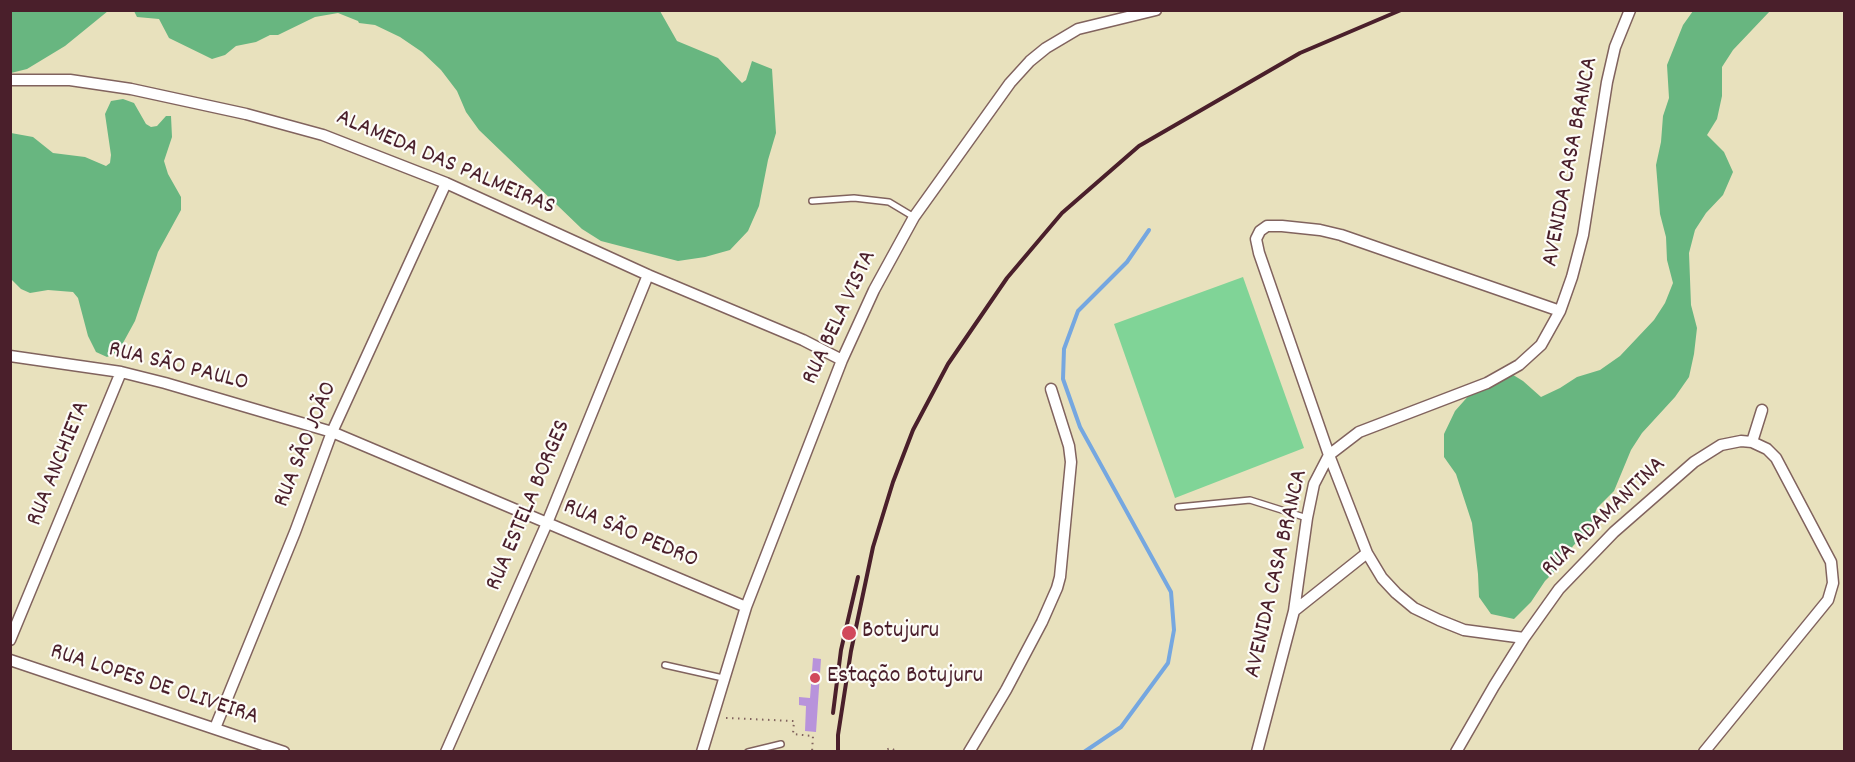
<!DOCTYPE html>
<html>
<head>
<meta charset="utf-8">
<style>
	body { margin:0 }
	#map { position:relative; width:1855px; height:762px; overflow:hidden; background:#e8e1bd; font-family:Dekko,sans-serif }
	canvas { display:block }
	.frame { position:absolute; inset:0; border:12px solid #4a1f2b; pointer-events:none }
</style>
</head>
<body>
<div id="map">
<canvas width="1855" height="762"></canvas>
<div class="frame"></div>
</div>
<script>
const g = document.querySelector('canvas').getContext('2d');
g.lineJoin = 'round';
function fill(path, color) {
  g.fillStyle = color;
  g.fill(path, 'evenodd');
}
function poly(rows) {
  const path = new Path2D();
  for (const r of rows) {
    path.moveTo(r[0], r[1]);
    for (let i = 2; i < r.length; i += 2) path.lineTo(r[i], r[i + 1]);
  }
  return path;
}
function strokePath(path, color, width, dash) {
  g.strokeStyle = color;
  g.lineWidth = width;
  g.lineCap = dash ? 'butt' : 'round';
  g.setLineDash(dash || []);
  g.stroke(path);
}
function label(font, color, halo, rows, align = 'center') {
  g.font = font + ' Dekko,sans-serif';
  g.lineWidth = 4.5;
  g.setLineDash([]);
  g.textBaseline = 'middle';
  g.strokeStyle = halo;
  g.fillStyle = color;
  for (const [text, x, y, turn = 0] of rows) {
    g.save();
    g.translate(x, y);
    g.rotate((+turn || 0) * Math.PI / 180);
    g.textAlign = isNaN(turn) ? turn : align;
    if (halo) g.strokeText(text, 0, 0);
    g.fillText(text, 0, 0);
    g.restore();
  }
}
const green = poly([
	[1243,277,1304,448,1175,498,1114,324]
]);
const forest = poly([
	[11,10,108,10,108,11,65,46,27,69,11,73],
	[134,11,660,11,677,41,718,58,742,83,746,80,752,61,772,69,776,133,768,160,759,206,748,231,730,250,705,257,678,261,601,241,582,229,479,130,466,112,457,91,441,70,422,52,400,37,375,25,359,23,358,21,338,13,315,17,278,35,270,35,256,42,236,46,225,55,212,59,169,38,159,19,137,17],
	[1693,11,1770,11,1733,50,1722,67,1722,96,1717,119,1707,135,1724,152,1733,172,1723,195,1706,213,1695,230,1689,253,1691,305,1697,328,1694,354,1689,377,1675,397,1642,433,1631,450,1614,491,1597,508,1589,529,1573,546,1562,564,1545,581,1531,602,1514,619,1491,614,1479,597,1478,574,1472,523,1456,474,1444,457,1444,434,1455,411,1471,393,1505,370,1523,381,1541,397,1560,388,1577,377,1600,370,1620,356,1654,320,1665,303,1673,283,1667,260,1666,237,1660,214,1656,165,1661,142,1663,116,1669,98,1667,65,1683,25],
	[123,99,134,103,146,124,151,127,157,126,166,116,171,116,172,137,164,161,168,174,181,197,181,210,158,252,135,321,118,352,107,357,96,352,88,336,78,298,73,292,48,290,30,293,21,289,11,279,11,133,33,137,53,153,85,157,106,166,110,163,111,155,105,114,111,101]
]);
const stream = poly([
	[1084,752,1121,727,1168,663,1174,630,1171,592,1080,427,1063,379,1064,349,1078,311,1127,262,1149,230]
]);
const building = poly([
	[813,658,821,659,816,732,805,731,806,706,799,705,799,697,810,698]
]);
const path = poly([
	[726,718,794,721,793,734,813,736,812,752],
	[882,752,890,748,899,752]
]);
const lane = poly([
	[812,201,854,198,889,202,914,217],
	[1178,507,1250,500,1307,518],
	[665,665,723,678],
	[748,752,781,744]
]);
const street = poly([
	[10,80,70,80,131,89,246,114,323,135,446,183,648,275,803,340,842,360],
	[10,356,121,372,165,383,332,432,746,607],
	[1752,442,1762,410],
	[1294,611,1367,553],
	[1524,638,1464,630,1439,620,1414,608,1396,593,1382,578,1367,553,1329,455,1259,253,1256,239,1260,231,1267,226,1282,226,1320,230,1341,235,1560,311],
	[10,640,121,372],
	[10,660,284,752],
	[215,728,295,532,332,432,446,183],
	[446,752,547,523,648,275],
	[702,752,746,607,842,360,874,290,914,217,1010,83,1030,61,1046,48,1078,29,1156,10],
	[969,752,1006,690,1042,622,1057,588,1060,577,1071,462,1069,446,1051,389],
	[1257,752,1294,611,1307,518,1314,484,1329,455,1359,432,1487,383,1519,365,1541,345,1560,311,1572,277,1583,235,1607,82,1615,47,1630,10],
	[1456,752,1494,686,1524,638,1559,589,1614,532,1694,462,1721,445,1741,441,1752,442,1767,449,1776,458,1831,562,1833,583,1828,600,1704,752]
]);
const rail = poly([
	[833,713,841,650,858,577],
	[838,752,838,735,851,651,873,547,893,482,913,430,948,364,1007,278,1062,213,1139,146,1300,53,1401,10]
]);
const markers = [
	[849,633,8,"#d1495b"],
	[815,678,6,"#d1495b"]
];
const streetNames = [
	["AVENIDA CASA BRANCA",1572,162,-79],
	["ALAMEDA DAS PALMEIRAS",445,164,23],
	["RUA BELA VISTA",841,318,-65],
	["RUA SÃO PAULO",178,368,14],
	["RUA SÃO JOÃO",307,445,-68],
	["RUA ANCHIETA",60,464,-68],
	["RUA ESTELA BORGES",530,506,-67],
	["RUA ADAMANTINA",1605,518,-44],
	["RUA SÃO PEDRO",630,535,23],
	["AVENIDA CASA BRANCA",1278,574,-77],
	["RUA LOPES DE OLIVEIRA",154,686,18]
];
const poiNames = [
	["Botujuru",862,633],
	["Estação Botujuru",827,678]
];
fill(green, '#80d497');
fill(forest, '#68b680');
strokePath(stream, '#75a7e0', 4);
fill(building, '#b893db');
strokePath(lane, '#81635e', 8);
strokePath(street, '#81635e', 13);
strokePath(path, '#81635e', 2, [1.5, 4.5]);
strokePath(lane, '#fff', 5);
strokePath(street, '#fff', 10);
strokePath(rail, '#4a1f2b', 4);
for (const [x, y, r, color] of markers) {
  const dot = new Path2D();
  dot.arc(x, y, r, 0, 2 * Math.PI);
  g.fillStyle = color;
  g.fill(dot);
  strokePath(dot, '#fdfcf7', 2);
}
label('24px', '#4a1f2b', '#fdfcf7', streetNames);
label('24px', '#4a1f2b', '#fdfcf7', poiNames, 'left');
</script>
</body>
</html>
